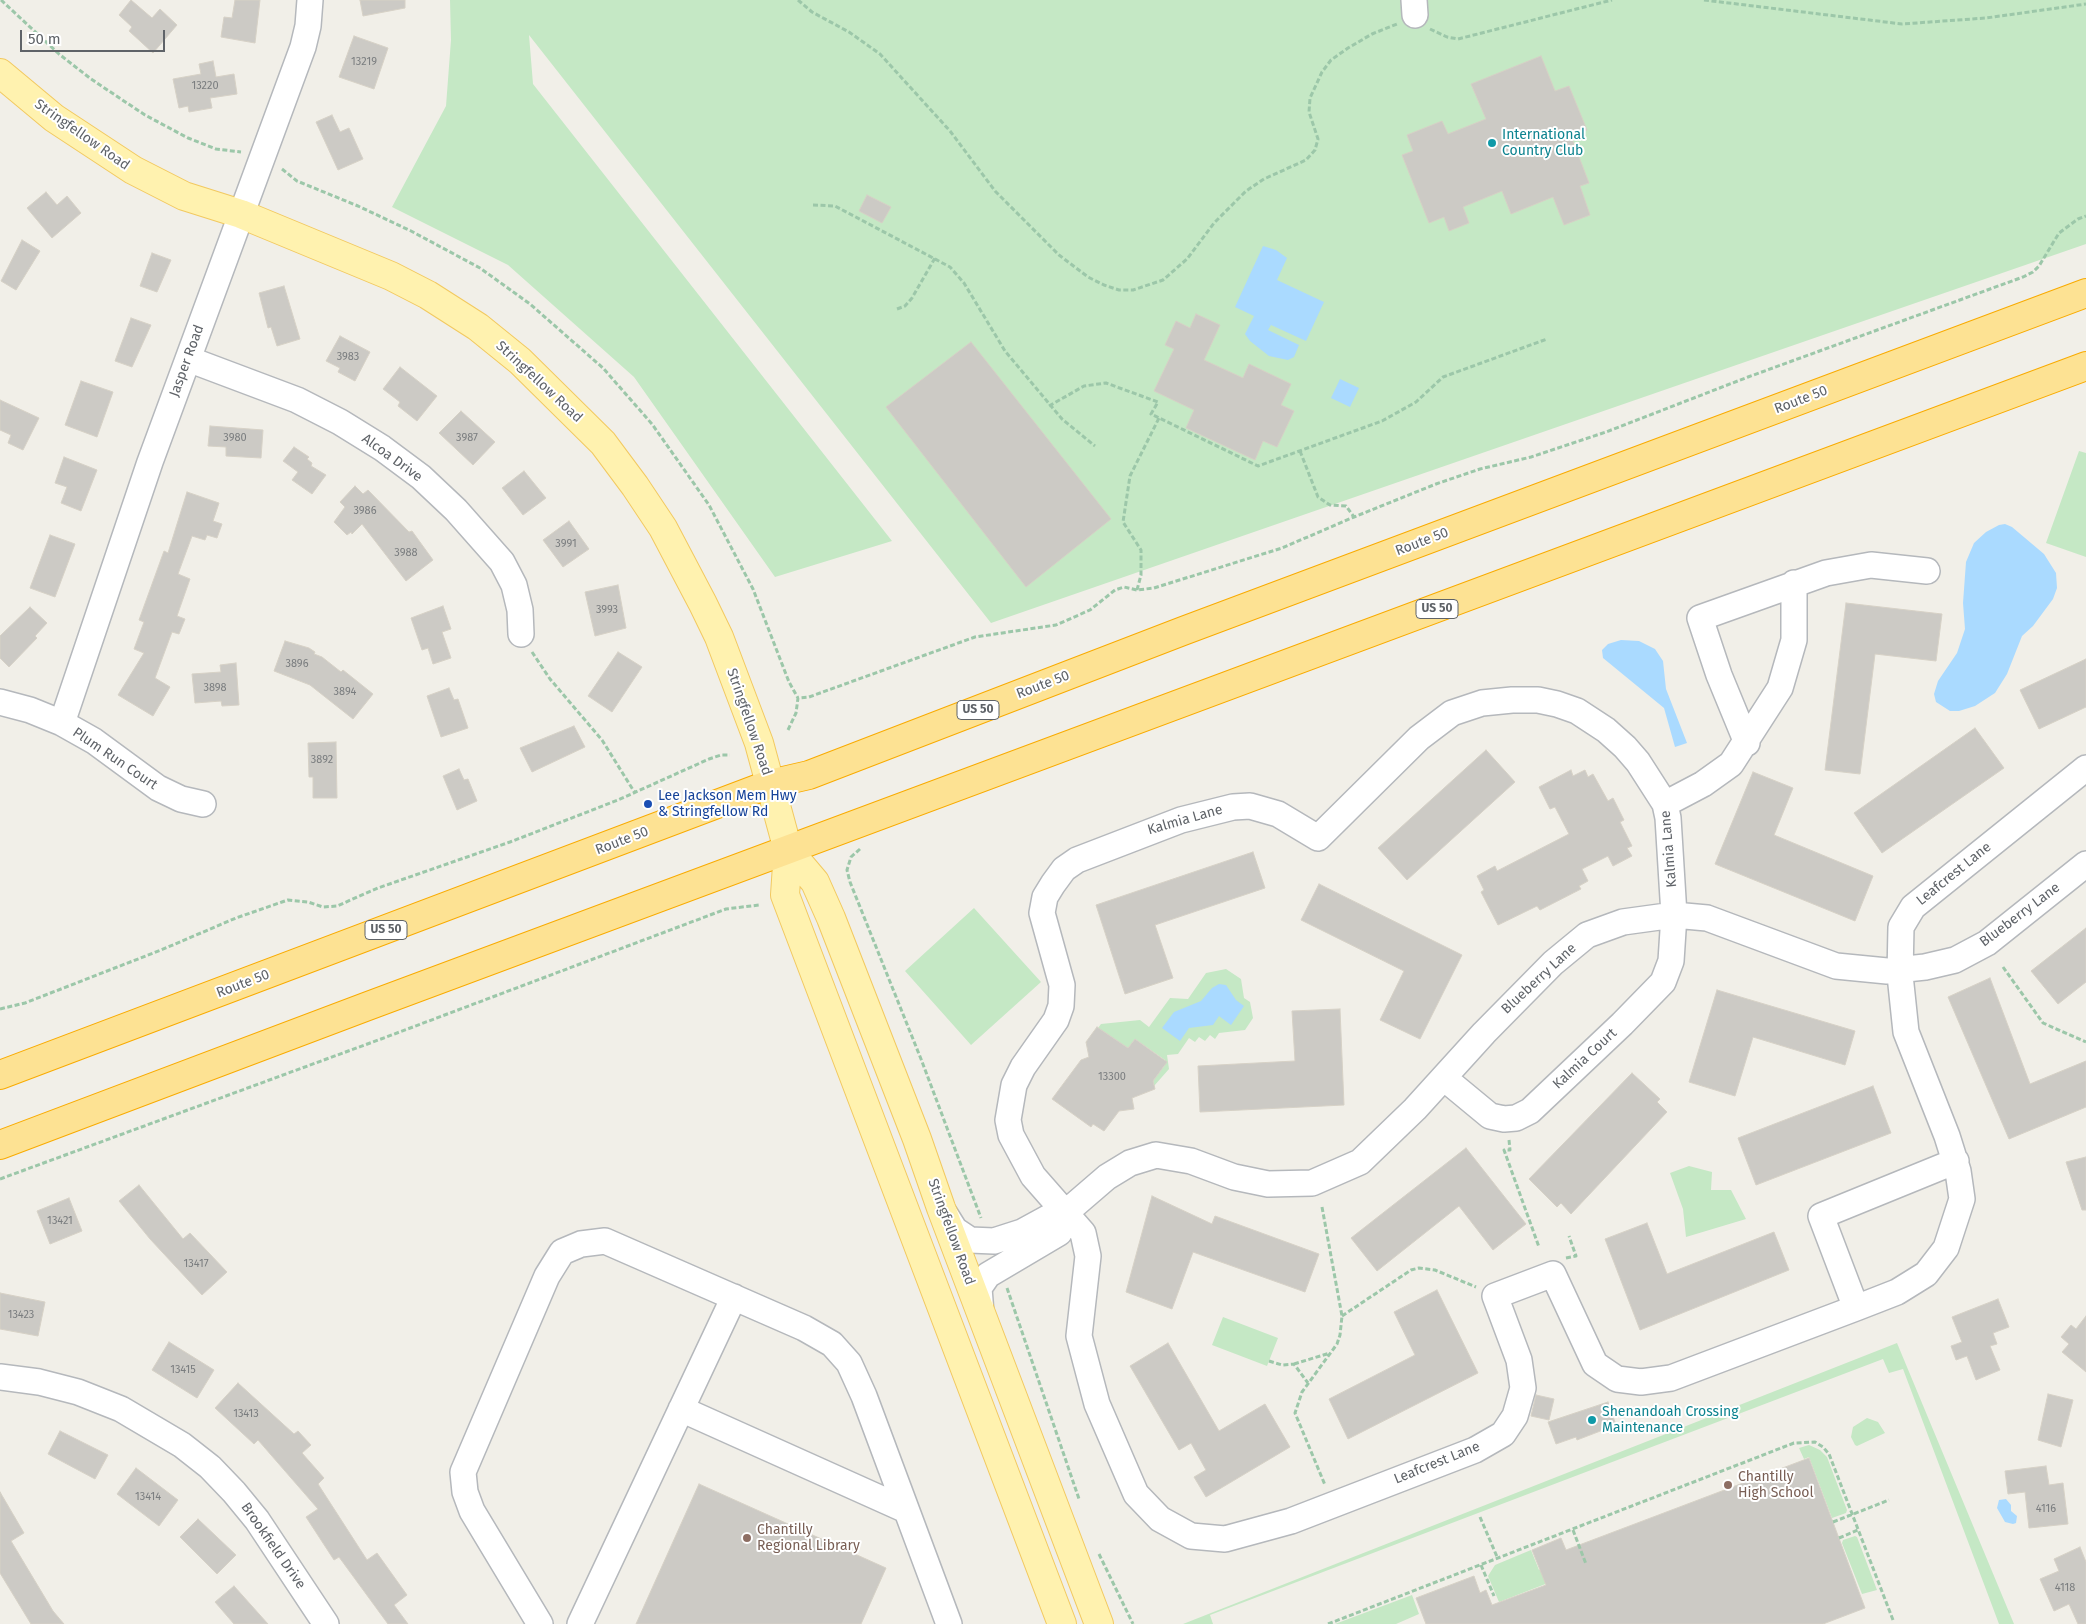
<!DOCTYPE html>
<html>
<head>
<meta charset="utf-8">
<style>
	body { margin:0 }
	#map { position:relative; width:2086px; height:1624px; overflow:hidden; background:#f1efe8; font-family:"Fira Sans",sans-serif }
	canvas { display:block }
	.scale { position:absolute; left:20px; top:30px; width:145px; height:22px; box-sizing:border-box; border:2px solid #5f6368; border-top:0; padding-left:6px; font-size:15px; line-height:18px; white-space:nowrap; color:#5f6368; -webkit-text-stroke:4px #fff; paint-order:stroke }
</style>
</head>
<body>
<div id="map">
<canvas width="2086" height="1624"></canvas>
<div class="scale">50 m</div>
</div>
<script>
const ctx = document.querySelector('canvas').getContext('2d');
ctx.lineJoin = 'round';
function fill(path, color) {
  ctx.fillStyle = color;
  ctx.fill(path, 'evenodd');
}
function poly(rows) {
  const path = new Path2D();
  for (const r of rows) {
    path.moveTo(r[0], r[1]);
    for (let i = 2; i < r.length; i += 2) path.lineTo(r[i], r[i + 1]);
  }
  return path;
}
function strokePath(path, color, width, dash) {
  ctx.strokeStyle = color;
  ctx.lineWidth = width;
  ctx.lineCap = dash ? 'butt' : 'round';
  ctx.setLineDash(dash || []);
  ctx.stroke(path);
}
function drawText(font, color, halo, rows, align = 'center') {
  ctx.font = font + ' "Fira Sans",sans-serif';
  ctx.lineWidth = 4;
  ctx.setLineDash([]);
  ctx.textBaseline = 'middle';
  ctx.strokeStyle = halo;
  ctx.fillStyle = color;
  for (const [text, x, y, turn = 0] of rows) {
    ctx.save();
    ctx.translate(x, y);
    ctx.rotate((+turn || 0) * Math.PI / 180);
    ctx.textAlign = isNaN(turn) ? turn : align;
    if (halo) ctx.strokeText(text, 0, 0);
    ctx.fillText(text, 0, 0);
    ctx.restore();
  }
}
fill(poly([
	[450,0,2086,0,2086,244,991,623,529,35,533,84,892,541,775,577,634,377,508,265,392,207,446,106,451,40],
	[2079,451,2086,453,2086,557,2046,543],
	[974,908,1041,982,971,1045,905,971],
	[1226,969,1241,979,1244,998,1250,1002,1253,1018,1245,1030,1219,1033,1215,1039,1210,1035,1205,1041,1199,1037,1195,1042,1189,1038,1178,1054,1167,1055,1169,1069,1154,1086,1153,1081,1165,1065,1165,1060,1135,1039,1128,1048,1098,1028,1101,1024,1140,1020,1149,1027,1170,998,1188,999,1206,973],
	[1689,1166,1712,1172,1711,1190,1731,1190,1746,1219,1686,1237,1683,1209,1670,1173],
	[1223,1317,1278,1338,1267,1366,1212,1345],
	[1897,1343,2014,1624,1999,1624,1903,1369,1889,1373,1883,1359,1210,1615,1213,1624,1183,1624],
	[1867,1418,1878,1422,1885,1433,1857,1446,1855,1445,1851,1437,1853,1427],
	[1809,1445,1820,1450,1827,1457,1847,1510,1846,1513,1832,1518,1809,1457,1804,1459,1799,1448],
	[1855,1536,1857,1537,1877,1590,1862,1594,1842,1543,1843,1540],
	[1531,1550,1539,1570,1544,1568,1548,1583,1499,1602,1488,1576,1495,1565],
	[1412,1595,1419,1614,1396,1624,1335,1624]
]), '#c5e8c5');
fill(poly([
	[1263,246,1276,250,1287,258,1277,280,1324,302,1306,341,1271,325,1268,330,1299,345,1294,357,1288,360,1269,356,1250,341,1245,334,1254,316,1235,307],
	[1340,379,1359,388,1350,407,1331,398],
	[2005,524,2012,527,2044,554,2056,573,2057,588,2053,599,2033,626,2022,636,2007,674,1995,693,1975,706,1959,711,1950,711,1936,702,1934,694,1938,681,1957,653,1965,629,1963,603,1966,562,1974,543,1986,532,1999,525],
	[1621,640,1639,641,1655,649,1663,661,1666,689,1687,743,1675,747,1664,708,1603,658,1602,650,1608,644],
	[1219,984,1226,985,1236,1000,1244,1006,1231,1025,1219,1016,1213,1025,1189,1028,1180,1041,1162,1028,1174,1012,1201,1001,1212,988],
	[2006,1499,2011,1505,2011,1511,2017,1516,2016,1523,2013,1524,2005,1522,1997,1508,1999,1500]
]), '#aadaff');
const building = poly([
	[131,0,152,18,160,9,177,25,153,53,129,31,132,27,119,15,131,0],
	[235,0,260,0,255,43,221,37,224,17,232,18,235,0],
	[360,0,405,0,405,8,363,16,360,0],
	[354,36,388,48,374,89,339,77,354,36],
	[1541,56,1555,91,1569,86,1587,130,1571,136,1589,183,1580,186,1590,215,1564,225,1553,197,1511,214,1502,191,1463,207,1469,223,1449,231,1444,217,1429,223,1402,155,1413,151,1407,135,1442,121,1448,134,1486,119,1471,84,1541,56],
	[213,61,216,77,234,74,237,94,210,98,212,108,189,112,188,106,179,108,173,79,201,74,199,64,213,61],
	[332,115,340,132,349,128,363,159,338,170,316,122,332,115],
	[46,192,57,205,67,196,81,213,52,238,27,208,46,192],
	[867,195,891,207,882,223,859,211,867,195],
	[22,240,40,251,16,290,1,281,22,240],
	[152,253,171,260,157,292,140,286,152,253],
	[284,286,300,339,277,346,271,327,268,328,259,293,284,286],
	[1196,314,1220,325,1204,360,1243,378,1249,364,1291,384,1281,405,1294,411,1277,447,1263,441,1255,460,1186,428,1194,410,1154,391,1174,349,1165,345,1176,321,1190,328,1196,314],
	[131,318,151,325,132,367,115,361,131,318],
	[340,336,370,352,355,381,338,372,340,368,326,361,340,336],
	[971,342,1111,519,1026,587,886,407,971,342],
	[400,367,437,396,417,421,398,406,400,402,383,389,400,367],
	[81,381,113,392,97,437,65,425,81,381],
	[0,400,39,418,23,450,8,443,11,435,0,430,0,400],
	[461,411,495,442,473,465,439,433,461,411],
	[210,426,263,430,261,458,226,456,226,447,208,446,210,426],
	[294,447,309,457,307,459,312,463,311,466,326,475,312,494,292,480,298,472,283,461,294,447],
	[64,457,97,470,81,511,61,503,67,487,55,483,64,457],
	[524,471,546,498,523,515,502,488,524,471],
	[355,486,363,494,368,490,409,532,412,531,433,560,406,581,362,524,352,534,351,532,347,535,334,522,345,507,340,502,355,486],
	[187,492,219,503,213,521,222,524,217,538,207,535,205,540,192,536,178,574,190,579,177,616,185,619,179,634,172,632,155,678,170,687,153,716,118,695,144,653,134,649,144,622,139,620,164,551,168,553,187,492],
	[569,521,589,549,563,567,543,540,569,521],
	[50,535,75,544,55,597,30,588,50,535],
	[618,585,626,628,595,636,585,592,618,585],
	[1846,603,1942,614,1936,661,1875,654,1860,774,1825,770,1846,603],
	[443,606,451,629,442,632,451,658,433,664,428,648,422,650,411,618,443,606],
	[30,607,47,623,35,636,37,638,9,667,0,658,0,636,30,607],
	[285,641,309,648,315,652,314,654,322,657,341,672,343,670,373,694,353,719,310,685,274,671,285,641],
	[618,652,642,667,612,712,588,696,618,652],
	[2086,659,2086,707,2039,729,2020,690,2086,659],
	[236,663,239,705,222,706,221,701,195,703,192,674,221,672,220,665,236,663],
	[449,688,454,700,458,699,468,728,441,737,427,696,449,688],
	[574,726,585,747,532,772,520,748,574,726],
	[1975,728,2004,768,1882,853,1854,813,1975,728],
	[336,742,337,798,313,798,313,777,309,777,308,743,336,742],
	[1486,750,1515,782,1407,880,1378,848,1486,750],
	[459,769,464,780,468,779,477,801,457,810,443,776,459,769],
	[1571,770,1573,776,1585,770,1588,777,1593,774,1608,801,1613,798,1624,820,1620,822,1632,846,1627,848,1632,856,1613,866,1608,856,1582,869,1588,881,1579,886,1581,889,1540,910,1537,906,1498,925,1481,892,1484,890,1477,876,1495,866,1497,871,1569,834,1555,807,1550,809,1539,787,1571,770],
	[1753,772,1793,788,1774,835,1873,876,1855,921,1715,864,1753,772],
	[1253,852,1265,888,1155,925,1173,978,1125,994,1096,905,1253,852],
	[1319,884,1462,955,1420,1039,1380,1020,1404,971,1301,920,1319,884],
	[2086,928,2086,982,2058,1004,2031,971,2086,928],
	[1990,978,2030,1084,2086,1061,2086,1107,2009,1139,1948,997,1990,978],
	[1717,990,1855,1031,1845,1065,1753,1037,1735,1096,1689,1082,1717,990],
	[1340,1009,1344,1105,1200,1112,1198,1066,1295,1061,1292,1011,1340,1009],
	[1097,1027,1128,1048,1135,1039,1167,1062,1153,1081,1155,1089,1132,1098,1134,1109,1119,1111,1104,1131,1093,1124,1091,1127,1052,1099,1081,1060,1089,1057,1086,1042,1097,1027],
	[1632,1073,1660,1099,1657,1102,1667,1112,1571,1214,1561,1203,1557,1207,1529,1179,1632,1073],
	[1873,1086,1891,1133,1756,1185,1738,1138,1873,1086],
	[1466,1148,1526,1224,1493,1250,1459,1206,1377,1271,1351,1238,1466,1148],
	[2086,1157,2086,1210,2082,1210,2066,1162,2086,1157],
	[139,1185,183,1239,190,1233,227,1272,202,1295,150,1239,119,1201,139,1185],
	[1152,1196,1212,1224,1215,1216,1319,1254,1305,1292,1193,1252,1172,1309,1126,1292,1152,1196],
	[69,1198,82,1231,50,1244,37,1211,69,1198],
	[1647,1223,1667,1274,1774,1232,1789,1270,1640,1330,1605,1239,1647,1223],
	[1437,1290,1478,1373,1348,1439,1329,1399,1415,1355,1394,1312,1437,1290],
	[0,1293,45,1302,38,1336,0,1329,0,1293],
	[1998,1299,2009,1327,1993,1333,1997,1344,1990,1346,2000,1370,1976,1380,1967,1356,1956,1360,1951,1346,1962,1342,1952,1317,1998,1299],
	[2086,1316,2086,1372,2062,1352,2069,1344,2061,1337,2071,1325,2076,1329,2086,1316],
	[169,1342,214,1370,197,1398,152,1370,169,1342],
	[1168,1343,1219,1431,1265,1404,1290,1447,1206,1497,1194,1477,1206,1470,1191,1443,1179,1450,1130,1366,1168,1343],
	[238,1383,294,1434,298,1431,311,1445,302,1453,324,1478,318,1484,367,1560,377,1553,407,1595,394,1605,408,1624,388,1624,339,1557,334,1560,306,1517,318,1509,258,1440,254,1444,215,1408,238,1383],
	[2048,1394,2073,1400,2061,1447,2038,1440,2048,1394],
	[1536,1395,1554,1399,1549,1420,1531,1416,1536,1395],
	[1608,1402,1616,1425,1577,1440,1576,1437,1556,1444,1548,1422,1608,1402],
	[60,1431,108,1455,95,1479,48,1454,60,1431],
	[1809,1458,1865,1608,1823,1624,1426,1624,1416,1598,1474,1576,1480,1593,1486,1590,1492,1605,1546,1585,1532,1550,1561,1538,1566,1550,1809,1458],
	[2046,1466,2049,1485,2063,1483,2068,1524,2029,1528,2025,1492,2008,1494,2005,1471,2046,1466],
	[136,1468,178,1500,159,1526,117,1494,136,1468],
	[699,1484,886,1568,861,1624,636,1624,699,1484],
	[0,1492,24,1533,11,1541,53,1611,64,1624,31,1624,0,1573,0,1492],
	[198,1519,236,1555,217,1574,180,1537,198,1519],
	[2080,1547,2086,1562,2086,1624,2078,1624,2069,1604,2054,1611,2040,1579,2059,1571,2054,1559,2080,1547],
	[234,1586,268,1624,234,1624,215,1602,234,1586]
]);
fill(building, '#cccac5');
strokePath(building, '#d6d1c6', 1);
const minor = poly([
	[1414,0,1415,15],
	[188,359,297,400,340,422,382,448,421,477,456,510,502,562,514,585,520,610,521,634],
	[0,702,30,710,62,723,94,741,158,788,181,799,203,804],
	[62,723,150,462,303,47,308,26,310,0],
	[1747,743,1719,675,1700,618,1826,573,1871,565,1927,571],
	[1665,804,1703,784,1731,764,1780,688,1794,640,1794,583],
	[1444,1078,1490,1116,1504,1119,1516,1118,1530,1111,1622,1024,1663,982,1671,961,1674,915,1668,818,1665,804,1638,762,1625,747,1606,730,1577,711,1557,704,1538,700,1512,700,1482,703,1452,713,1419,738,1318,838,1278,814,1250,806,1233,807,1181,820,1077,860,1064,869,1053,884,1045,897,1042,913,1062,985,1061,1006,1056,1020,1023,1067,1014,1085,1008,1120,1011,1135,1033,1176,1083,1233,1088,1256,1079,1336,1097,1404,1136,1494,1160,1519,1191,1536,1225,1539,1291,1521,1475,1450,1503,1434,1515,1416,1523,1388,1519,1360,1495,1296,1553,1274,1595,1364,1617,1379,1641,1382,1671,1378,1856,1308,1897,1292,1926,1274,1946,1248,1962,1199,1958,1171,1947,1136,1906,1032,1900,975,1901,927,1913,907,2086,768],
	[945,1214,955,1230,970,1240,994,1241,1022,1232,1055,1214,1064,1214,1107,1177,1130,1163,1156,1155,1191,1161,1234,1177,1268,1184,1312,1183,1360,1162,1415,1109,1484,1033,1553,963,1587,935,1623,922,1674,915,1707,918,1836,966,1887,971,1925,967,1955,960,1987,943,2086,864],
	[1856,1308,1821,1216,1956,1161],
	[981,1313,979,1288,988,1275,1059,1233,1064,1214],
	[0,1377,39,1382,78,1392,121,1409,182,1445,210,1467,234,1492,257,1520,326,1624],
	[681,1409,906,1510],
	[540,1624,472,1511,465,1492,463,1472,547,1276,562,1252,581,1244,605,1241,804,1328,832,1344,849,1363,864,1396,949,1624],
	[580,1624,734,1297]
]);
const major = poly([
	[0,73,54,118,133,170,184,196,241,214,391,276,428,295,478,327,520,361,603,443,635,486,663,528,703,604,719,637,759,743,788,850,785,895,1062,1624],
	[788,850,815,882,831,918,917,1139,941,1208,1099,1624]
]);
const highway = poly([
	[0,1075,770,784,809,775,1183,631,2086,293],
	[0,1145,368,1006,2086,366]
]);
strokePath(minor, '#b5b8bc', 28);
strokePath(major, '#f2c960', 30);
strokePath(highway, '#f9ab00', 30);
strokePath(poly([
	[1,0,59,54,91,79,145,115,188,138,216,149,241,152],
	[798,0,812,12,849,32,880,54,950,131,995,191,1059,255,1088,277,1104,285,1119,290,1133,290,1163,280,1187,259,1214,223,1246,191,1264,179,1306,160,1315,150,1318,139,1309,112,1310,98,1322,72,1331,60,1348,48,1372,34,1397,24],
	[1704,0,1902,24,1986,18,2086,4],
	[1430,29,1447,37,1458,39,1612,0],
	[282,169,297,181,358,206,411,231,480,268,530,304,603,368,652,424,709,505,753,589,789,682,798,698],
	[813,205,835,206,950,267,964,283,1005,351,1062,419,1095,446],
	[897,309,905,306,912,298,935,258],
	[1049,406,1084,386,1106,383,1158,402,1151,414,1258,466,1382,421,1416,402,1443,377,1547,339],
	[1300,451,1318,497,1330,505,1346,506,1354,517],
	[1137,590,1141,575,1141,550,1123,522,1130,476,1159,418],
	[532,652,550,679,602,740,635,793],
	[788,730,796,713,798,698,809,697,975,637,1056,625,1090,610,1115,590,1124,587,1137,590,1154,588,1282,548,1354,517,1436,484,1480,469,1531,457,1606,432,1748,377,2023,277,2033,272,2039,266,2059,233,2078,219,2086,216],
	[860,849,851,857,847,870,850,882,921,1059,981,1218],
	[2003,967,2043,1023,2086,1042],
	[0,1009,25,1003,161,950,236,918,282,902,288,900,308,902,323,907,337,906,378,888,510,842,618,800,709,759,721,755,730,755],
	[1509,1140,1510,1150,1504,1150,1539,1247],
	[0,1179,381,1039,726,909,759,905],
	[1322,1207,1342,1316,1340,1335,1337,1344,1302,1392,1295,1413,1325,1485],
	[1566,1258,1576,1256,1569,1236],
	[1007,1288,1079,1499],
	[1342,1316,1411,1270,1419,1268,1435,1270,1476,1287],
	[1269,1361,1282,1365,1294,1364,1308,1383],
	[1294,1364,1330,1353],
	[1480,1517,1498,1559],
	[1833,1522,1889,1500],
	[1573,1530,1586,1564],
	[1839,1538,1858,1530],
	[1099,1554,1133,1624],
	[1481,1565,1494,1596],
	[1328,1624,1794,1443,1815,1442,1823,1447,1829,1454,1893,1620]
]), '#9cc7a9', 3, [5, 2.5]);
strokePath(minor, '#fff', 25);
strokePath(major, '#fff2af', 28);
strokePath(highway, '#fde293', 28);
for (const [x, y, r, color] of [
	[1492,143,5,"#0f9aa8"],
	[648,804,5,"#1a4fb4"],
	[1592,1420,5,"#0f9aa8"],
	[1728,1485,5,"#8d6e63"],
	[747,1538,5,"#8d6e63"]
]) {
  const dot = new Path2D();
  dot.arc(x, y, r, 0, 2 * Math.PI);
  ctx.fillStyle = color;
  ctx.fill(dot);
  strokePath(dot, '#fff', 2);
}
drawText('11px', '#7a7d7f', null, [
	["13219",364,62],
	["13220",205,86],
	["3983",348,357],
	["3980",235,438],
	["3987",467,438],
	["3986",365,511],
	["3991",566,544],
	["3988",406,553],
	["3993",607,610],
	["3896",297,664],
	["3898",215,688],
	["3894",345,692],
	["3892",322,760],
	["13300",1112,1077],
	["13421",60,1221],
	["13417",196,1264],
	["13423",21,1315],
	["13415",183,1370],
	["13413",246,1414],
	["13414",148,1497],
	["4116",2046,1509],
	["4118",2065,1588]
]);
for (const [x, y, w] of [
	[1437,609,42],
	[978,710,42],
	[386,930,42]
]) {
  const box = new Path2D();
  box.roundRect(x - w / 2, y - 9.5, w, 19, 4);
  ctx.fillStyle = '#fff';
  ctx.fill(box);
  strokePath(box, '#5f6368', 1);
}
drawText('bold 12px', '#5f6368', null, [
	["US 50",1437,609],
	["US 50",978,710],
	["US 50",386,930]
]);
drawText('14px', '#5f6368', '#fff', [
	["Stringfellow Road",82,135,35],
	["Jasper Road",187,361,-70],
	["Stringfellow Road",539,382,43],
	["Route 50",1801,400,-21],
	["Alcoa Drive",392,458,36],
	["Route 50",1422,542,-21],
	["Route 50",1043,685,-21],
	["Stringfellow Road",749,722,71],
	["Plum Run Court",115,759,34],
	["Kalmia Lane",1185,820,-16],
	["Route 50",622,841,-21],
	["Kalmia Lane",1669,849,-95],
	["Leafcrest Lane",1954,874,-39],
	["Blueberry Lane",2020,915,-37],
	["Blueberry Lane",1539,979,-43],
	["Route 50",243,984,-21],
	["Kalmia Court",1585,1059,-43],
	["Stringfellow Road",951,1232,70],
	["Leafcrest Lane",1437,1463,-22],
	["Brookfield Drive",273,1546,55]
]);
drawText('14px', '#0d838f', '#fff', [
	["International",1502,135],
	["Country Club",1502,151],
	["Shenandoah Crossing",1602,1412],
	["Maintenance",1602,1428]
], 'left');
drawText('14px', '#164399', '#fff', [
	["Lee Jackson Mem Hwy",658,796],
	["& Stringfellow Rd",658,812]
], 'left');
drawText('14px', '#785e54', '#fff', [
	["Chantilly",1738,1477],
	["High School",1738,1493],
	["Chantilly",757,1530],
	["Regional Library",757,1546]
], 'left');
</script>
</body>
</html>
